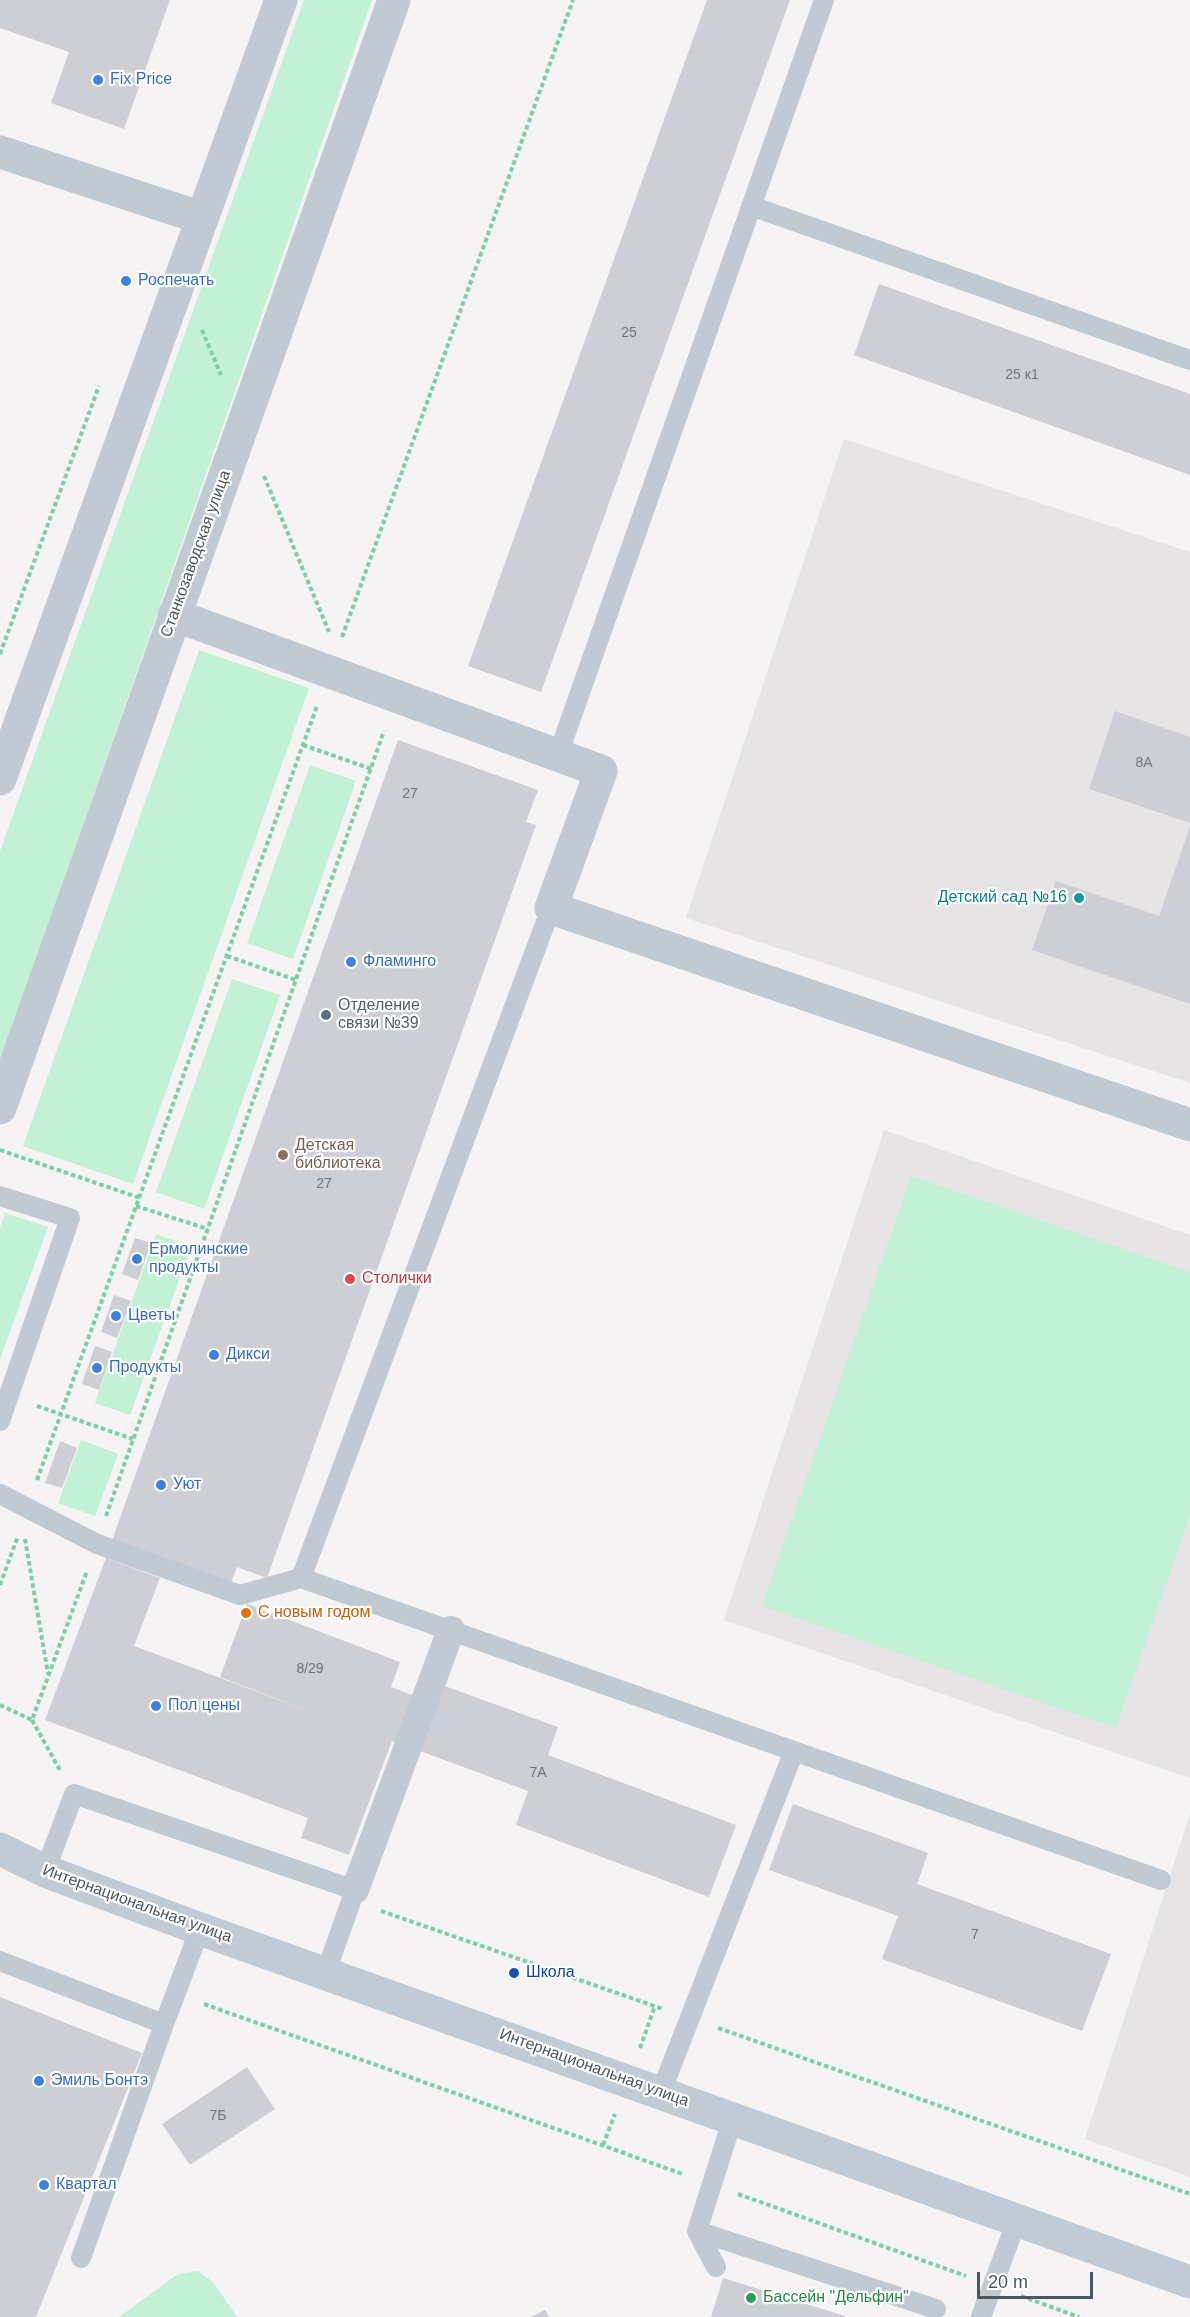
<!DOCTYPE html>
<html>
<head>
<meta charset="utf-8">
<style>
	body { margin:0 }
	#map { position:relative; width:1190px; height:2317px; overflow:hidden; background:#f5f3f3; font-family:Helvetica,sans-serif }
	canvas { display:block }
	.scale { position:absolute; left:977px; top:2272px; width:116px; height:27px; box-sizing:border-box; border:3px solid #4a5661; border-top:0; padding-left:8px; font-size:18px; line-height:21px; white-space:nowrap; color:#4a5661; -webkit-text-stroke:4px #fff; paint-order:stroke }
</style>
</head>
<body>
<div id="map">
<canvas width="1190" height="2317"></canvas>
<div class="scale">20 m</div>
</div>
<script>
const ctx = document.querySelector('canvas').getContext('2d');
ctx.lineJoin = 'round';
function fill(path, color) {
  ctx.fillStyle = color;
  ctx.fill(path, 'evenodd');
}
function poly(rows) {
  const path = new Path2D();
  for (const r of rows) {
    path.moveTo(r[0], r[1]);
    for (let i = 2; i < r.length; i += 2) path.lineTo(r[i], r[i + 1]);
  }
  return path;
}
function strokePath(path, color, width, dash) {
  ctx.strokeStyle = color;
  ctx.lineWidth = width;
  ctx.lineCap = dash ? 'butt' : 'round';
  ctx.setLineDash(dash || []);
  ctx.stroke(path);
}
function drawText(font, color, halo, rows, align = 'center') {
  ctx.font = font + ' Helvetica,sans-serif';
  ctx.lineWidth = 4.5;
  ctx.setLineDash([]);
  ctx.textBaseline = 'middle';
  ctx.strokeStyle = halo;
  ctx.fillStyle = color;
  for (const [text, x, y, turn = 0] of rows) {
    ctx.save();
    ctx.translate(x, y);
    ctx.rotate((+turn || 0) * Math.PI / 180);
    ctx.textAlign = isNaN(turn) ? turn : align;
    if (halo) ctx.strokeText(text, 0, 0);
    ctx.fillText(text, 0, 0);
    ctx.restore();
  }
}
fill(poly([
	[844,439,1190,552,1190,1083,686,918],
	[884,1130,1190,1235,1190,1778,724,1620],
	[1190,1814,1190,2177,1085,2139]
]), '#e6e4e5');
fill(poly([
	[304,0,372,0,0,1062,0,851],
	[199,650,309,688,133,1184,23,1146],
	[310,765,356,781,293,959,247,943],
	[232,979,280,995,204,1209,156,1192],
	[911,1176,1190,1272,1190,1515,1116,1728,762,1606],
	[5,1213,48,1227,0,1359,0,1228],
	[156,1234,191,1247,130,1415,95,1403],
	[81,1440,118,1454,95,1516,58,1503],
	[198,2271,213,2282,237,2317,119,2317,178,2274]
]), '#c3f1d5');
fill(poly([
	[0,0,170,0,124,129,51,103,69,52,0,28],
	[707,0,790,0,541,692,468,666],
	[879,284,1190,394,1190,475,854,355],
	[1115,711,1190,737,1190,823,1089,789],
	[398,740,538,790,526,822,536,825,267,1578,237,1567,230,1585,111,1543],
	[1190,827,1190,1004,1032,950,1056,881,1159,916],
	[135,1238,151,1243,138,1280,122,1274],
	[114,1295,131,1301,117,1338,101,1332],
	[95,1346,112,1352,99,1390,82,1384],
	[60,1441,77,1448,62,1488,45,1483],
	[106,1558,160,1578,134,1646,320,1715,220,1677,247,1604,400,1662,391,1687,420,1698,403,1745,392,1741,349,1855,301,1838,308,1818,45,1720],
	[428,1680,558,1727,548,1755,736,1825,709,1897,516,1825,528,1791,404,1745],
	[793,1804,928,1853,917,1884,1111,1954,1082,2031,882,1959,898,1916,769,1870],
	[0,1997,142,2053,36,2317,0,2317],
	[247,2067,275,2109,190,2165,162,2124],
	[723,2278,845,2316,845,2317,711,2317],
	[545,2310,549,2317,531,2317]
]), '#cdcfd5');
strokePath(poly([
	[202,330,221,375],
	[264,476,329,632],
	[342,637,573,0],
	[0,654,99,386],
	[303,745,371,769],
	[227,956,296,980],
	[0,1150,140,1198],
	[136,1206,208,1229],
	[37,1406,133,1439],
	[37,1480,317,706],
	[106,1516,384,731],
	[25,1539,48,1674],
	[0,1585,18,1536],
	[0,1705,32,1720,87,1571],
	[32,1720,60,1770],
	[381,1911,663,2009],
	[204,2004,683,2174],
	[718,2028,1190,2194],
	[640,2048,655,2006],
	[603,2145,615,2114],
	[738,2194,966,2276],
	[1021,2296,1079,2317]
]), '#7ad0a6', 4, [4.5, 3]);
strokePath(poly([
	[751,206,1190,360],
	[558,755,824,0],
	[0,1196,70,1218,0,1421],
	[0,1494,97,1544,240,1595,301,1578,1161,1880],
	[301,1578,551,908],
	[45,1871,74,1794,355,1890,326,1972],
	[0,1961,164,2024,200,1929],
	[661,2092,794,1751],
	[697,2231,936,2309],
	[81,2258,164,2024],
	[716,2267,697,2231,733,2118],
	[981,2317,1017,2220]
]), '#c1cad2', 20);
strokePath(poly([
	[355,1890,451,1630]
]), '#c1cad2', 28);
strokePath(poly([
	[0,152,202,218],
	[174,615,601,771,551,908,1190,1125]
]), '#c1cad2', 33);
strokePath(poly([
	[0,779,281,0],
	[0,1108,394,0]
]), '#c1cad2', 33);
strokePath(poly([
	[0,1849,45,1871,200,1929,1190,2282]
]), '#c1cbd6', 33);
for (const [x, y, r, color] of [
	[98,80,6,"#3f7fe0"],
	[126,281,6,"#3f7fe0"],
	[1079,898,6,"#0f9aa8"],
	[351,962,6,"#3f7fe0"],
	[326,1015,6,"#5c6f8a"],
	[283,1155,6,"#8d6e63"],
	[137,1259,6,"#3f7fe0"],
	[350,1279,6,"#e0444e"],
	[116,1316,6,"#3f7fe0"],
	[214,1355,6,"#3f7fe0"],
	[97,1368,6,"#3f7fe0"],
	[161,1485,6,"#3f7fe0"],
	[246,1613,6,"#e8710a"],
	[156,1706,6,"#3f7fe0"],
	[514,1973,6,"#1a4fb4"],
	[39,2081,6,"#3f7fe0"],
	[44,2185,6,"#3f7fe0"],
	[751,2298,6,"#2e9e5b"]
]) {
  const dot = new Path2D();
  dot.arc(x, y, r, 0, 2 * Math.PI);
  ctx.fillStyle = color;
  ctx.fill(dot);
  strokePath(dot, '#fff', 2);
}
drawText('14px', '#6b747e', null, [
	["25",629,333],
	["25 к1",1022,375],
	["8А",1144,763],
	["27",410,794],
	["27",324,1184],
	["8/29",310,1669],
	["7А",538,1773],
	["7",975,1935],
	["7Б",218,2116]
]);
drawText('16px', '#366cbe', '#fff', [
	["Fix Price",110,80],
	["Роспечать",138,281],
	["Фламинго",363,962],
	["Ермолинские",149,1250],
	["продукты",149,1268],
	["Цветы",128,1316],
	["Дикси",226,1355],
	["Продукты",109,1368],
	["Уют",173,1485],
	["Пол цены",168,1706],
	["Эмиль Бонтэ",51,2081],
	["Квартал",56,2185]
], 'left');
drawText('16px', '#4a5661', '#fff', [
	["Станкозаводская улица",196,554,-70],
	["Интернациональная улица",137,1904,20],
	["Интернациональная улица",594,2068,20]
]);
drawText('16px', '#0d838f', '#fff', [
	["Детский сад №16",1067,898]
], 'right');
drawText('16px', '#4e5e75', '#fff', [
	["Отделение",338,1006],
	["связи №39",338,1024]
], 'left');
drawText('16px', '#785e54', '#fff', [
	["Детская",295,1146],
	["библиотека",295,1164]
], 'left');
drawText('16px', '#be3a42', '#fff', [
	["Столички",362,1279]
], 'left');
drawText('16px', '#c56008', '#fff', [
	["С новым годом",258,1613]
], 'left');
drawText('16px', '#164399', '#fff', [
	["Школа",526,1973]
], 'left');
drawText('16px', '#27864d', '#fff', [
	["Бассейн \"Дельфин\"",763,2298]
], 'left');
</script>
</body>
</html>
